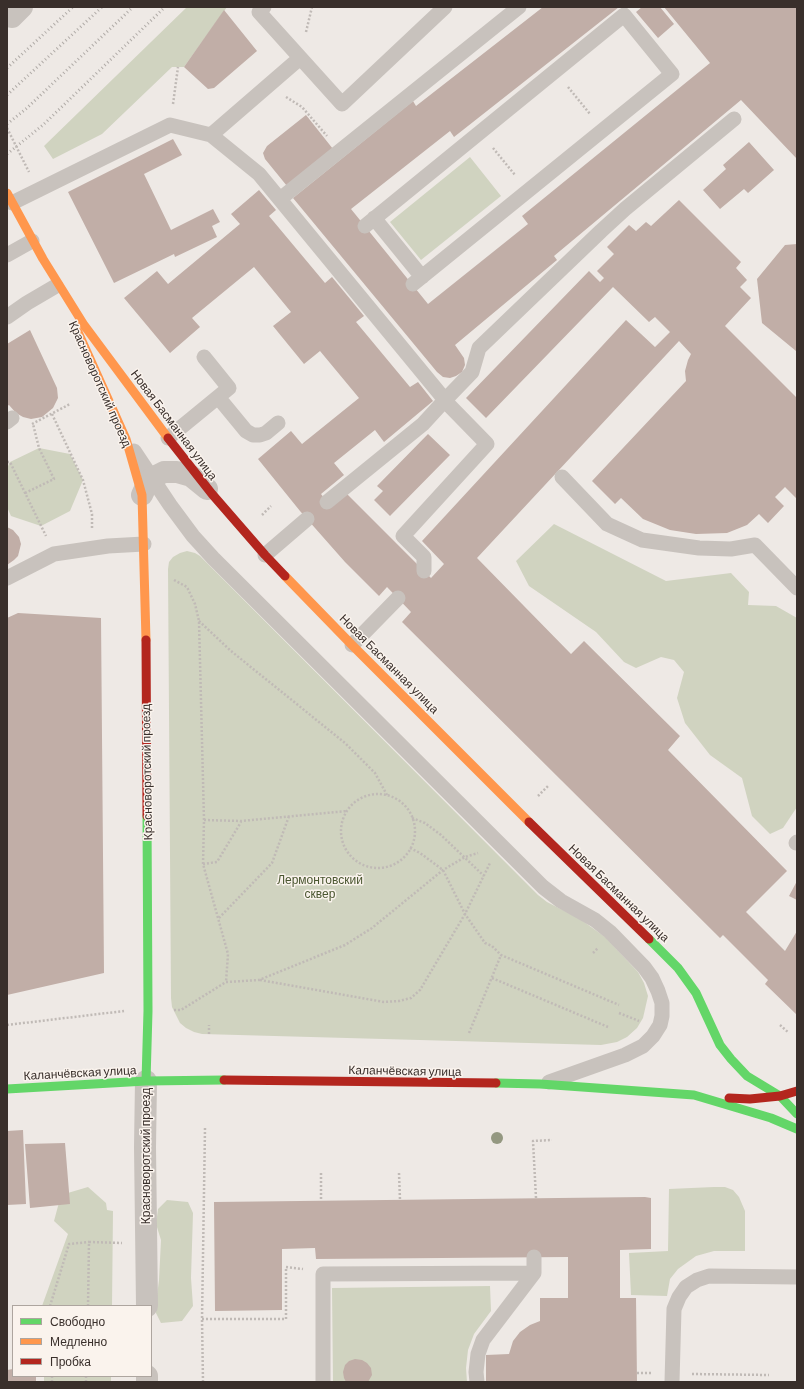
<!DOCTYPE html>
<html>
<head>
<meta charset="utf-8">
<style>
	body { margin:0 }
	#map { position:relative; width:804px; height:1389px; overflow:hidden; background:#eee9e5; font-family:Barlow,sans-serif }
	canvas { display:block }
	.frame { position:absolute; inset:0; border:8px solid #392f2b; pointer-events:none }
	.legend { position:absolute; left:12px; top:1305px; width:140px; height:72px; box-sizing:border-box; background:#faf3ed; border:1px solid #ada59f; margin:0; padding:5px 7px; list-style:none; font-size:12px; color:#392f2b }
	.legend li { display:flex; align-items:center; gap:8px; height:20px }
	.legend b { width:20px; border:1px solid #ada59f }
</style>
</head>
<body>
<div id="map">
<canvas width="804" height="1389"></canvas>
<div class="frame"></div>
<ul class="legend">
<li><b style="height:5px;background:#63d668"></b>Свободно</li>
<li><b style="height:5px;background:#ff974d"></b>Медленно</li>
<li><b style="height:5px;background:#b3261e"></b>Пробка</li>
</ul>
</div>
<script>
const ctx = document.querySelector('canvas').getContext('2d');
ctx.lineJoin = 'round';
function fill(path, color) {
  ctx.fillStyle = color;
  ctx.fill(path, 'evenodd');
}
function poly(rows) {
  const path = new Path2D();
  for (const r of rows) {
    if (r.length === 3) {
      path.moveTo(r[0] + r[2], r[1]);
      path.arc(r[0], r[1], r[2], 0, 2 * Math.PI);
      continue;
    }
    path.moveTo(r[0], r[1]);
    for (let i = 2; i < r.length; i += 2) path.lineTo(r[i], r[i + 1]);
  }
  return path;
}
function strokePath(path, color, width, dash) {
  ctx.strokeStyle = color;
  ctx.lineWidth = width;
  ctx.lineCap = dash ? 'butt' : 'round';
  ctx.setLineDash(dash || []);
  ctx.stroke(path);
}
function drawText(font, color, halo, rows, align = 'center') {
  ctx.font = font + ' Barlow,sans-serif';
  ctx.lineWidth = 3;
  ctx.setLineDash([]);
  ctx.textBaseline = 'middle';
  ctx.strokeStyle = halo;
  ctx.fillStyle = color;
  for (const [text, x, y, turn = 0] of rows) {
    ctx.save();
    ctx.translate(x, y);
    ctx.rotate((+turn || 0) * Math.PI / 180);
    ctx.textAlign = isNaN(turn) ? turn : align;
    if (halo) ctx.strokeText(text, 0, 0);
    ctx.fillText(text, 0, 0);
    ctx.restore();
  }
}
fill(poly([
	[187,7,227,7,184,67,172,67,102,134,53,159,44,146],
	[470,157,501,196,421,260,390,222],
	[39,448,70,454,83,480,70,511,41,526,11,516,7,507,7,468,10,462],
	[554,524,666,581,731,573,749,592,748,605,776,606,797,618,797,807,783,828,770,834,752,816,742,778,710,755,685,723,677,698,684,672,674,660,661,657,636,668,624,662,596,632,529,586,516,561],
	[187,551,195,553,200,556,538,895,547,902,580,919,605,937,638,972,644,983,648,996,643,1018,637,1028,627,1037,617,1042,601,1045,202,1034,194,1032,186,1028,180,1023,172,1007,171,998,168,569,169,562,173,557,180,553],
	[88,1187,106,1203,107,1210,113,1211,112,1306,42,1306,68,1234,54,1221,61,1195],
	[714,1187,725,1187,733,1190,739,1197,745,1211,745,1251,714,1251,696,1256,678,1269,670,1279,667,1296,631,1295,629,1253,668,1251,669,1189],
	[167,1200,188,1202,193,1213,191,1278,193,1306,182,1321,161,1323,155,1311,159,1280,161,1240,156,1224,158,1209],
	[490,1286,491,1311,474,1334,468,1350,466,1368,467,1382,333,1382,332,1288],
	[44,1376,111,1376,111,1382,44,1382]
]), '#d0d3c0');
fill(poly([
	[543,7,619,7,454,137,450,131,351,209,428,304,528,224,522,216,710,63,664,7,797,7,797,159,741,100,554,256,557,260,455,345,464,358,465,365,462,372,456,376,450,378,443,377,437,372,293,198,413,101,416,106],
	[642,7,660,7,674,24,658,38,636,12],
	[224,10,257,51,214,88,208,89,184,67],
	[306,115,333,149,287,186,265,159,263,153,267,146],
	[173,139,182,155,144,174,171,230,213,209,220,222,212,226,217,237,175,257,174,254,114,283,68,192],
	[749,142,774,170,748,193,744,189,720,209,703,190,726,169,723,165],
	[259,190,276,210,269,216,325,283,332,277,364,316,356,322,410,387,418,382,433,401,384,442,375,430,334,463,344,475,321,494,327,502,346,493,431,578,444,564,422,541,626,320,655,347,670,332,655,317,649,322,613,287,486,418,466,398,589,271,600,282,604,278,597,271,614,254,607,247,629,225,636,231,646,222,651,226,679,200,741,262,736,268,747,280,740,287,751,298,725,326,797,398,797,499,785,487,775,497,784,506,768,523,759,514,747,525,727,533,696,534,670,530,643,519,621,498,615,504,592,481,686,381,685,371,688,360,691,354,679,341,477,558,571,654,584,641,680,736,668,750,787,871,746,912,785,951,797,931,797,1015,765,984,768,980,723,935,720,938,402,622,411,612,387,587,379,596,345,562,300,511,258,459,291,431,302,444,359,398,320,351,304,364,273,326,291,312,254,267,192,318,200,327,170,353,124,298,157,271,168,284,240,224,231,214],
	[797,244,797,351,796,351,762,323,757,279,785,245],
	[30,330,57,388,58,398,53,408,42,417,31,419,23,417,16,413,9,405,7,406,7,344],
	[428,434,450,455,390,516,374,500,383,491,377,486],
	[7,527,13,530,19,537,21,544,18,556,14,560,7,565],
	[18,613,101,618,104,973,7,995,7,618],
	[797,881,797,900,789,896],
	[23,1130,26,1204,7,1205,7,1131],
	[65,1143,70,1204,30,1208,25,1144],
	[645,1197,651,1198,651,1249,620,1250,620,1298,636,1298,637,1382,486,1382,486,1355,509,1354,513,1341,520,1332,530,1325,540,1321,540,1298,568,1298,568,1257,316,1259,315,1248,282,1249,282,1310,215,1311,214,1202],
	[355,1359,362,1360,367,1363,371,1368,372,1375,368,1382,346,1382,344,1378,343,1372,345,1365,349,1361],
	[13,1369,13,1376,36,1376,36,1382,7,1382,7,1370]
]), '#c1aea7');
strokePath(poly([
	[306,32,312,7],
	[568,87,590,114],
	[286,97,302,107,327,136],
	[173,104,178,67],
	[493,148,515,175],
	[52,414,83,480,92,514,92,528],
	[32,424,70,404],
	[7,462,10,462,46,536],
	[25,493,54,479,39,448,33,424],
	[262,515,271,506],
	[174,580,187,587,195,604,199,621,204,820,203,864,228,954,226,982],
	[199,621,231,651,345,743,375,773,387,795],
	[378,831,37],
	[538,796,549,785],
	[412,818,425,823,441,835,484,876],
	[204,820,241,821,347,811],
	[410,848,420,853,443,870,465,914,485,943,492,946,501,955,619,1005],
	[203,864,217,862,241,822],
	[219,918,272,863,289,816],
	[593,953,598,948],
	[492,978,608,1027],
	[260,980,384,1002,399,1001,411,998,420,990,465,914,490,863],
	[174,1010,181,1010,226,982,259,980,345,945,372,928,443,870,465,857,478,853],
	[619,1013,639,1021],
	[7,1025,124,1011],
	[780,1025,789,1033],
	[469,1033,501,955],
	[209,1034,209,1025],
	[321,1173,321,1201],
	[399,1173,400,1200],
	[536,1198,533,1141,552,1140],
	[50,1306,69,1244,89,1242],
	[88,1306,89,1242,122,1243],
	[202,1319,286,1319,286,1267,303,1269],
	[637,1373,653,1373],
	[692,1374,769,1375],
	[52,1376,52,1382],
	[86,1382,86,1376],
	[203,1382,202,1319,205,1128]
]), '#c0bab6', 2.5, [2, 2]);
strokePath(poly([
	[264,7,259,12,342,104,445,7],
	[211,135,300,58],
	[280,199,519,7],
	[12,203,170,125,211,135,259,174,445,400,423,424,327,502],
	[374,218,422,277],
	[365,226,624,15,672,74,413,284],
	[7,255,32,241],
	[7,317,27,303,56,286],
	[218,397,246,431,253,435,260,435,266,433,278,423],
	[445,400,472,372,479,348,601,231,625,209,734,119],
	[7,422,12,418],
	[168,438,229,388,204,357],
	[134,451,170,505,193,536,213,558,543,887,561,901,595,920,610,932,644,967,652,978,658,991,662,1003,662,1016,660,1025,653,1036,643,1046,625,1055,549,1082],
	[562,477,607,524,642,540,699,548,731,549,755,545,797,588],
	[265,555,307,519],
	[424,571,424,557,403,536,487,444,445,401],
	[7,578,54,554,108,546,144,544],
	[352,645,398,598],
	[796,843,797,842],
	[323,1382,323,1274,534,1273],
	[477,1382,476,1372,478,1354,483,1340,534,1273,534,1257],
	[672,1382,674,1309,679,1297,686,1287,697,1280,709,1276,797,1277]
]), '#c8c2bd', 15);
strokePath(poly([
	[12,17,22,7],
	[142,495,147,484,152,478,164,472,177,472,191,476,207,489],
	[146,1081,145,1147,147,1306],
	[147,1376,147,1382]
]), '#c8c2bd', 22);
strokePath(poly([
	[649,939,678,968,696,993,720,1045,731,1059,747,1076,780,1096,797,1114],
	[146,1081,148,1011,147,816],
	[496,1083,540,1084,694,1095,771,1118,797,1129],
	[7,1089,146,1081,224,1080]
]), '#63d668', 9);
strokePath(poly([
	[7,193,43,259,84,325,168,438],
	[78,332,126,439,142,495,146,640],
	[285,576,352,645,529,822]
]), '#ff974d', 9);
strokePath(poly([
	[168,438,212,494,265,555,285,576],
	[146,640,147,816],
	[529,822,649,939],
	[224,1080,496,1083],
	[729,1098,750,1099,780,1096,797,1091]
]), '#b3261e', 9);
strokePath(poly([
	[7,68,73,7],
	[7,95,102,7],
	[7,124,27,108,133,7],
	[7,154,43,125,165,7]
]), '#b0aba7', 3, [1, 3]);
strokePath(poly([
	[7,128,29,172]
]), '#c0bab6', 2.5, [2, 2]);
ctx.fillStyle = '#949881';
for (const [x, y] of [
	[497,1138]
]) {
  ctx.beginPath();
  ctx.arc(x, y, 6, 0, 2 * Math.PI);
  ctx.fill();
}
drawText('12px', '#392f2b', '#faf3ed', [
	["Красноворотский проезд",100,384,66],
	["Новая Басманная улица",174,425,53],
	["Новая Басманная улица",389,664,45],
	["Красноворотский проезд",147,772,-91],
	["Новая Басманная улица",619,893,44],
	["Каланчёвская улица",405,1071,1],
	["Каланчёвская улица",80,1073,-3],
	["Красноворотский проезд",146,1156,-90]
]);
drawText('12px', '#4a5630', '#faf3ed', [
	["Лермонтовский",320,880],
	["сквер",320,894]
]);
</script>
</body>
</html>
